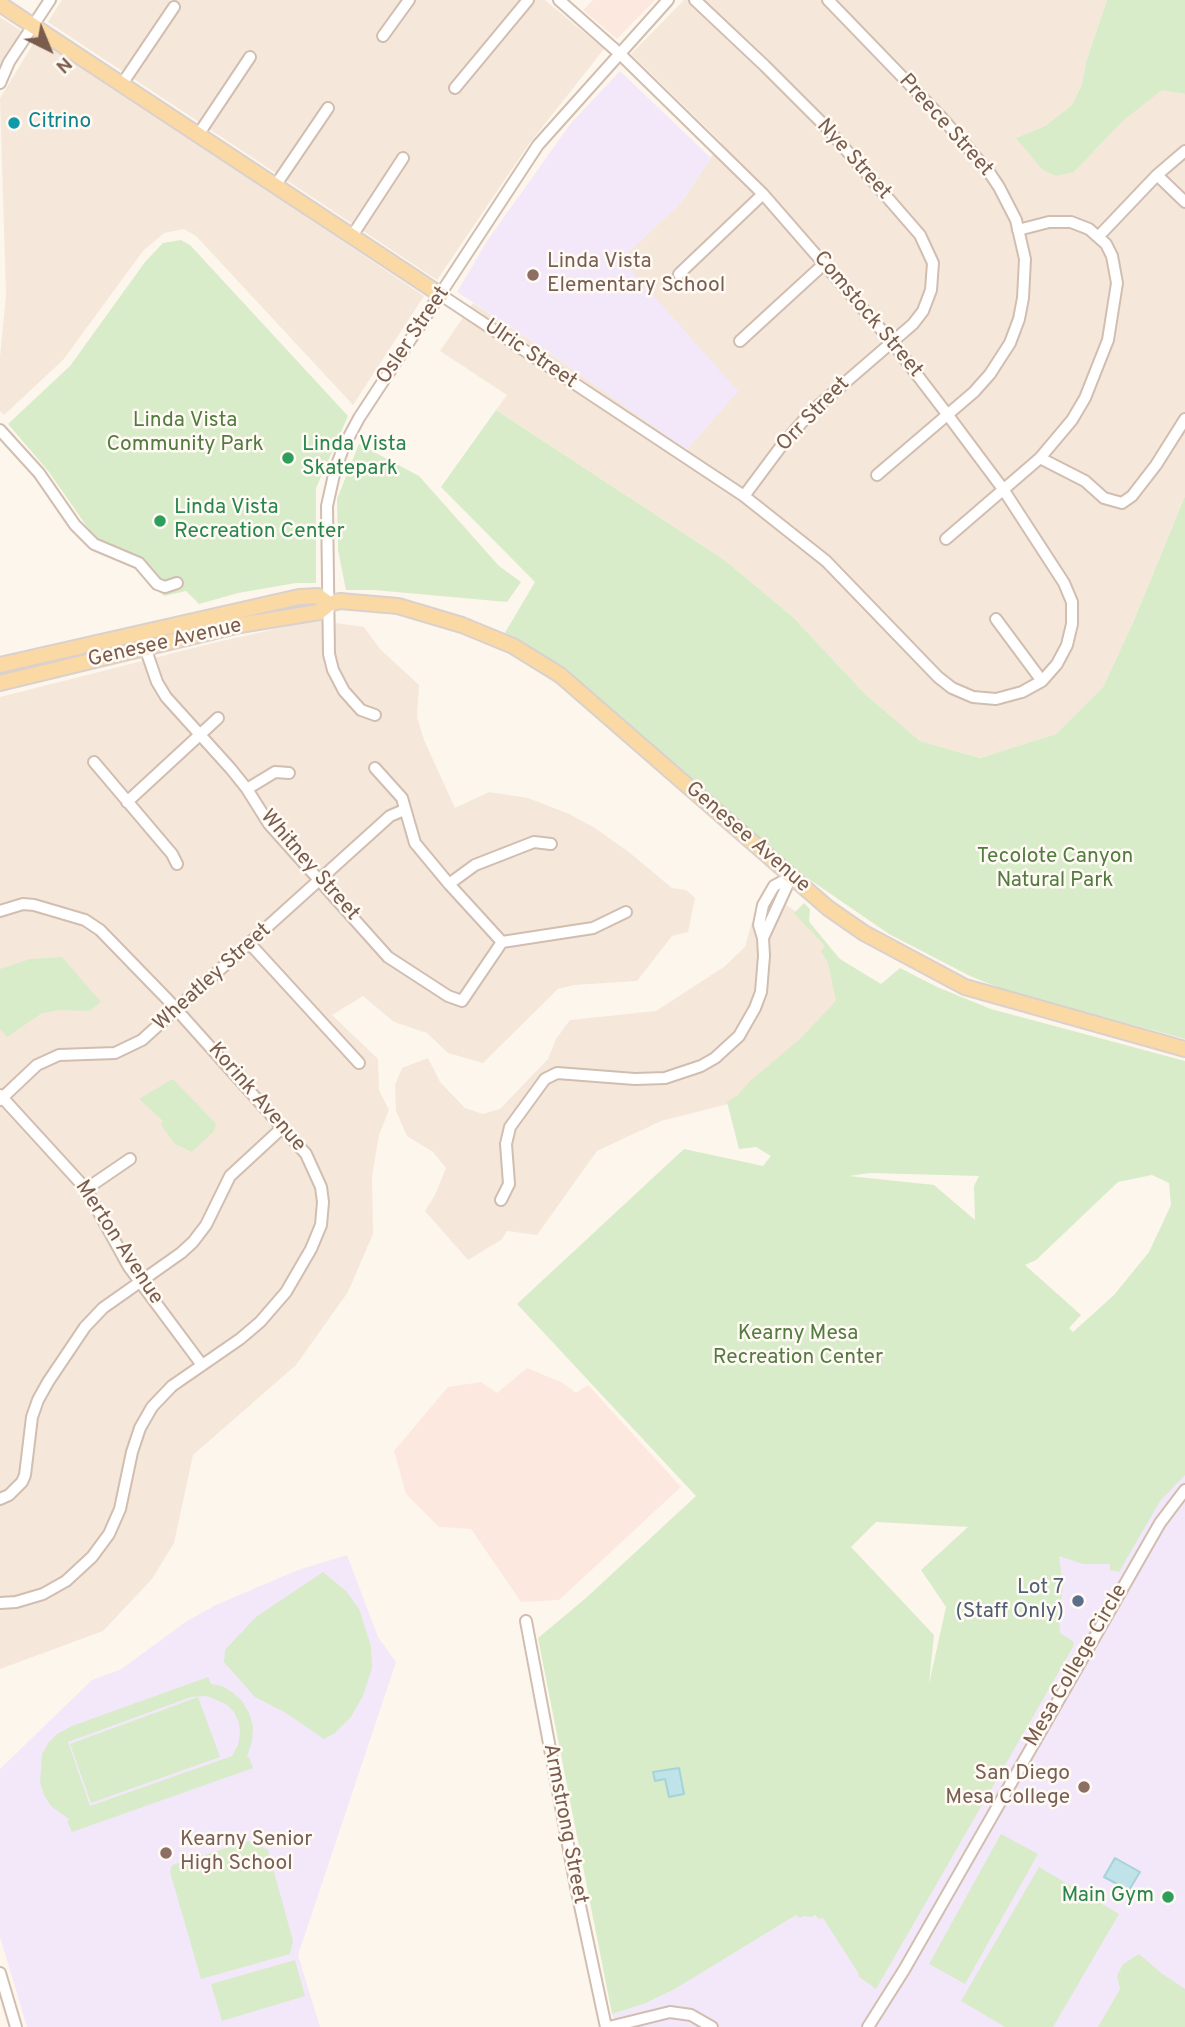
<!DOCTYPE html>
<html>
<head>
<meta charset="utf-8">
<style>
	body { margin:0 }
	#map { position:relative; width:1185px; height:2027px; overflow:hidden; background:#fdf6ec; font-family:Overpass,sans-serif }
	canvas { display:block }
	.north { position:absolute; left:14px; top:14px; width:70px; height:70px; -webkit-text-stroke:5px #fffaf3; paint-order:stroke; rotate:137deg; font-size:19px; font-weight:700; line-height:28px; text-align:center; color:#7a5c4d }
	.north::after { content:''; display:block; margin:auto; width:24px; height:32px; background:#7a5c4d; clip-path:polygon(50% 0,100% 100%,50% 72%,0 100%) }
</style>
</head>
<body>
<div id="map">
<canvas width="1185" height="2027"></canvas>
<div class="north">N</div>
</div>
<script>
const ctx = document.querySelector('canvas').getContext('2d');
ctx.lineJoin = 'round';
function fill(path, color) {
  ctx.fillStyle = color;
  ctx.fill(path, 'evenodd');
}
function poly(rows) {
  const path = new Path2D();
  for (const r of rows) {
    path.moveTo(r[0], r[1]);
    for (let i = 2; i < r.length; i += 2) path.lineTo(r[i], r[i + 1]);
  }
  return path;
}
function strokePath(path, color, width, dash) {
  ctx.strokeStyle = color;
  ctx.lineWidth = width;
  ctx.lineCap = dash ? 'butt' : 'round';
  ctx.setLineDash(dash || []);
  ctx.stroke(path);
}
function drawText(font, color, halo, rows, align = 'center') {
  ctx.font = font + ' Overpass,sans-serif';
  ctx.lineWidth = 5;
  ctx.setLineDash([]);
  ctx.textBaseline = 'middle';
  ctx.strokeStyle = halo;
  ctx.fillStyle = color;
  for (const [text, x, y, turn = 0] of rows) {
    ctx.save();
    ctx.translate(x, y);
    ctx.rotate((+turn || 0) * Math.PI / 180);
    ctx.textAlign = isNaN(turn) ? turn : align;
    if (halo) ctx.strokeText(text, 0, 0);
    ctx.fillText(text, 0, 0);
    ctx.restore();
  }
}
fill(poly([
	[62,0,545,0,604,49,529,144,437,280,48,22],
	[684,0,1107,0,1086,62,1082,84,1072,105,1045,126,1017,138,1074,172,1123,121,1162,89,1185,94,1185,496,1132,625,1103,687,1056,734,980,758,920,741,865,694,793,617,723,559,496,410,507,395,440,351,473,303,538,345,687,449,737,391,620,259,680,204,721,142,631,54],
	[0,17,21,31,0,67],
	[38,36,424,296,353,405,196,236,184,229,164,233,143,251,63,360,4,415,0,411,0,357,6,295,0,98],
	[315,620,364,627,380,649,419,685,417,717,424,740,455,808,489,792,528,798,569,814,595,828,630,853,672,888,686,890,695,898,688,932,672,936,637,981,574,985,558,989,483,1063,448,1053,427,1033,394,1022,363,996,332,1015,378,1059,379,1090,389,1110,379,1135,372,1176,373,1234,348,1292,296,1365,193,1455,174,1543,152,1579,103,1631,0,1669,0,697,213,643],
	[764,889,809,921,834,953,845,994,833,1024,732,1103,661,1121,597,1151,537,1235,507,1231,501,1240,468,1260,425,1211,435,1195,446,1168,433,1152,407,1136,396,1111,395,1085,402,1068,428,1058,440,1082,465,1108,483,1114,500,1109,548,1059,556,1039,570,1020,656,1011,724,967,745,947,751,925]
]), '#f5e8da');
fill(poly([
	[593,0,655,0,617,39,583,10],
	[527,1368,563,1383,576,1393,588,1385,681,1487,559,1600,521,1602,471,1529,439,1527,406,1494,394,1451,448,1387,481,1382,497,1393]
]), '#fde8e0');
fill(poly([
	[620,71,711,158,680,204,621,259,738,391,687,450,538,345,457,292,487,241,571,123],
	[1185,1473,1185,2027,618,2027,612,2014,644,2004,675,1989,807,1908,1052,1554,1168,1490],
	[347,1555,378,1637,396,1662,298,1955,320,2027,27,2027,0,1937,0,1769,92,1680,120,1670,187,1621,216,1605,298,1570]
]), '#f3e8fa');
fill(poly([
	[1107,0,1185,0,1185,94,1162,90,1123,121,1074,172,1056,176,1043,170,1016,138,1045,126,1072,105,1082,84,1086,62],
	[181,240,190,245,348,416,316,488,316,583,296,583,238,593,199,604,186,591,164,596,131,564,92,534,49,472,8,424,70,366,145,262,163,243],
	[496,410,723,559,793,617,865,694,920,741,980,758,1056,734,1103,687,1132,625,1185,496,1185,1039,1007,991,970,976,889,934,771,853,740,822,503,636,535,582,441,487],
	[359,444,419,476,499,566,521,582,507,602,374,590,346,590,338,550,337,499],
	[804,903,810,909,809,922,840,959,881,984,900,968,937,987,991,1009,1185,1061,1185,1475,1160,1501,1119,1572,1110,1570,1110,1564,1083,1564,1059,1556,1063,1586,1059,1613,1060,1633,1074,1642,1073,1647,876,1989,858,1976,859,1974,823,1918,819,1919,815,1915,811,1917,804,1916,800,1918,796,1915,675,1989,644,2004,612,2014,538,1638,586,1598,696,1496,517,1304,684,1149,763,1166,771,1156,756,1147,739,1149,727,1102,738,1095,750,1081,801,1038,836,1001,828,963,821,951,825,946,794,913],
	[870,1173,979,1176,974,1186,975,1220,934,1185,849,1176],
	[1152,1175,1169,1183,1171,1205,1149,1252,1114,1295,1073,1332,1069,1328,1081,1315,1025,1265,1036,1260,1118,1182],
	[876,1522,968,1527,921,1570,946,1607,929,1684,934,1635,851,1547],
	[62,957,101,1002,89,1011,60,1010,42,1013,7,1037,0,1029,0,969,30,959],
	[173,1079,216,1124,214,1131,192,1152,175,1144,161,1125,163,1121,139,1099],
	[323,1572,346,1591,359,1609,371,1646,372,1668,363,1696,351,1717,335,1733,324,1739,286,1713,255,1697,224,1662,225,1650,256,1617],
	[208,1677,211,1684,222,1686,232,1692,242,1701,249,1713,253,1726,252,1741,247,1757,249,1757,253,1768,72,1832,67,1821,70,1820,51,1806,44,1795,40,1782,42,1754,49,1742,57,1734,72,1726],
	[207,1696,226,1704,234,1712,239,1723,240,1733,238,1745,232,1756,90,1806,68,1742,191,1697],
	[198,1697,220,1757,91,1803,70,1744],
	[1001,1834,1038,1854,965,1984,929,1964],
	[249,1841,268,1850,293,1941,290,1954,201,1979,170,1872,172,1865],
	[1039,1867,1119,1914,1053,2027,1005,2027,961,2001],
	[1139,1954,1161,1973,1185,1989,1185,2027,1098,2027,1120,1989,1117,1976,1123,1964],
	[295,1960,305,1996,222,2021,211,1984]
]), '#d8ecc9');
const water = poly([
	[679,1768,684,1794,669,1797,665,1779,655,1781,653,1772,679,1768],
	[1115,1858,1140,1872,1123,1900,1113,1895,1119,1885,1104,1877,1115,1858]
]);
fill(water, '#bfe3e8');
strokePath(water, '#a5d3da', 2);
const minor = poly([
	[695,0,765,66,827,128,920,235,933,263,931,290,923,311,913,324,811,412,782,445,744,496],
	[828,0,942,118,989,172,999,187,1016,220,1025,259,1023,298,1019,319,1010,343,990,374,974,392,877,475],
	[383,36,409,0],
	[0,83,9,62,50,0],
	[122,84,174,7],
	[455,88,528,0],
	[198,135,250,57],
	[1157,175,1185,202],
	[275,186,328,108],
	[352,236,403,158],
	[1098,237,1157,175,1185,151],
	[679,274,763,194],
	[441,295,744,496,826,561,938,677,952,688,973,697,996,699,1022,692,1042,681,1057,664,1067,645,1072,624,1072,602,1064,583,1003,489,947,414,892,342,763,194,619,53,559,0],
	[740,341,825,263],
	[0,430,39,473,75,525,94,544,139,563,157,584,165,587,177,583],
	[1040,458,1085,481,1104,498,1122,503,1132,496,1156,465,1185,419],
	[946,539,1040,458,1072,420,1085,398,1108,340,1117,283,1112,256,1106,244,1089,229,1071,222,1049,222,1018,230],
	[996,619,1042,681],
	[140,633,157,682,166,697,231,769,247,789,269,824,388,957,448,996,462,1001,502,942,593,928,626,912],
	[375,715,361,710,344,691,333,670,329,654,327,506,335,470,344,446,359,418,538,145,668,0],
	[94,762,172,854,177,864],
	[375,768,402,798,415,843,449,884,502,942],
	[247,789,275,772,289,773],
	[127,802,218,718],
	[449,884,475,865,534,842,551,844],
	[0,911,23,904,34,905,85,920,100,930,168,1000,306,1154,321,1187,323,1202,321,1225,311,1249,286,1292,260,1322,240,1339,172,1386,152,1407,140,1428,132,1452,120,1509,109,1534,92,1557,66,1581,43,1594,16,1602,0,1603],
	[763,938,791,877],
	[251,945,359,1063],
	[0,1095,86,1189,129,1267,202,1365],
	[0,1100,37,1065,59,1055,115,1053,142,1040,390,816,404,810],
	[86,1189,130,1159],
	[501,1200,509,1184,506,1144,510,1127,545,1079,557,1073,635,1079,665,1078,701,1066,715,1058,739,1036,755,1008,761,992,764,956,763,938,759,925,763,905,774,886,791,877],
	[0,1499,9,1495,22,1482,25,1475,32,1417,38,1400,48,1382,85,1327,103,1308,181,1253,193,1242,206,1225,230,1176,282,1128],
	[526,1621,576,1887,606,2027],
	[0,1973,16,2027],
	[609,2027,670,2012,691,2015,712,2027],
	[868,2027,904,1970,1160,1523,1185,1490]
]);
const major = poly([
	[0,4,441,295],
	[0,665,299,597,318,596,329,604],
	[0,683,240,625,319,612,329,604,340,601,398,606,462,625,513,646,560,675,828,908,864,933,965,987,1185,1049]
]);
strokePath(minor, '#d1beb0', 14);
strokePath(major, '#dad1cd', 18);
strokePath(minor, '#fff', 10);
strokePath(major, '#fbd9a5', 14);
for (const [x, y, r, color] of [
	[14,123,7,"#0f9aa8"],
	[533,275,7,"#8d6e63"],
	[288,458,7,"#2e9e5b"],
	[160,521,7,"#2e9e5b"],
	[1078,1601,7,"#5c6f8a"],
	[1084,1787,7,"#8d6e63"],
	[166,1853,7,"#8d6e63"],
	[1168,1897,7,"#2e9e5b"]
]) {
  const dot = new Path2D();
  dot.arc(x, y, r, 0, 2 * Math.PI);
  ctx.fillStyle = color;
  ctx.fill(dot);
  strokePath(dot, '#fffaf3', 2.5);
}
drawText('21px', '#0d838f', '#fffaf3', [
	["Citrino",28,123]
], 'left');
drawText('21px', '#7a5c4d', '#fffaf3', [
	["Preece Street",945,126,48],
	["Nye Street",853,160,48],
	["Comstock Street",867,315,50],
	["Osler Street",414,336,-56],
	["Ulric Street",530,355,34],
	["Orr Street",814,415,-46],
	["Genesee Avenue",165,644,-13],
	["Genesee Avenue",747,838,41],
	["Whitney Street",309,866,49],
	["Wheatley Street",213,978,-42],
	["Korink Avenue",256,1098,49],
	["Merton Avenue",118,1243,57],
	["Mesa College Circle",1077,1666,-60],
	["Armstrong Street",564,1824,79]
]);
drawText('21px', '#785e54', '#fffaf3', [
	["Linda Vista",547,263],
	["Elementary School",547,287],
	["San Diego",1070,1775,"right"],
	["Mesa College",1070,1799,"right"],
	["Kearny Senior",180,1841],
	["High School",180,1865]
], 'left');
drawText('21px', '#537a41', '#fffaf3', [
	["Linda Vista",185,422],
	["Community Park",185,446],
	["Tecolote Canyon",1055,858],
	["Natural Park",1055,882],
	["Kearny Mesa",798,1335],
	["Recreation Center",798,1359]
]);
drawText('21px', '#27864d', '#fffaf3', [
	["Linda Vista",302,446],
	["Skatepark",302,470],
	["Linda Vista",174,509],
	["Recreation Center",174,533],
	["Main Gym",1154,1897,"right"]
], 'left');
drawText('21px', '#4e5e75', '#fffaf3', [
	["Lot 7",1064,1589],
	["(Staff Only)",1064,1613]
], 'right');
</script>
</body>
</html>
